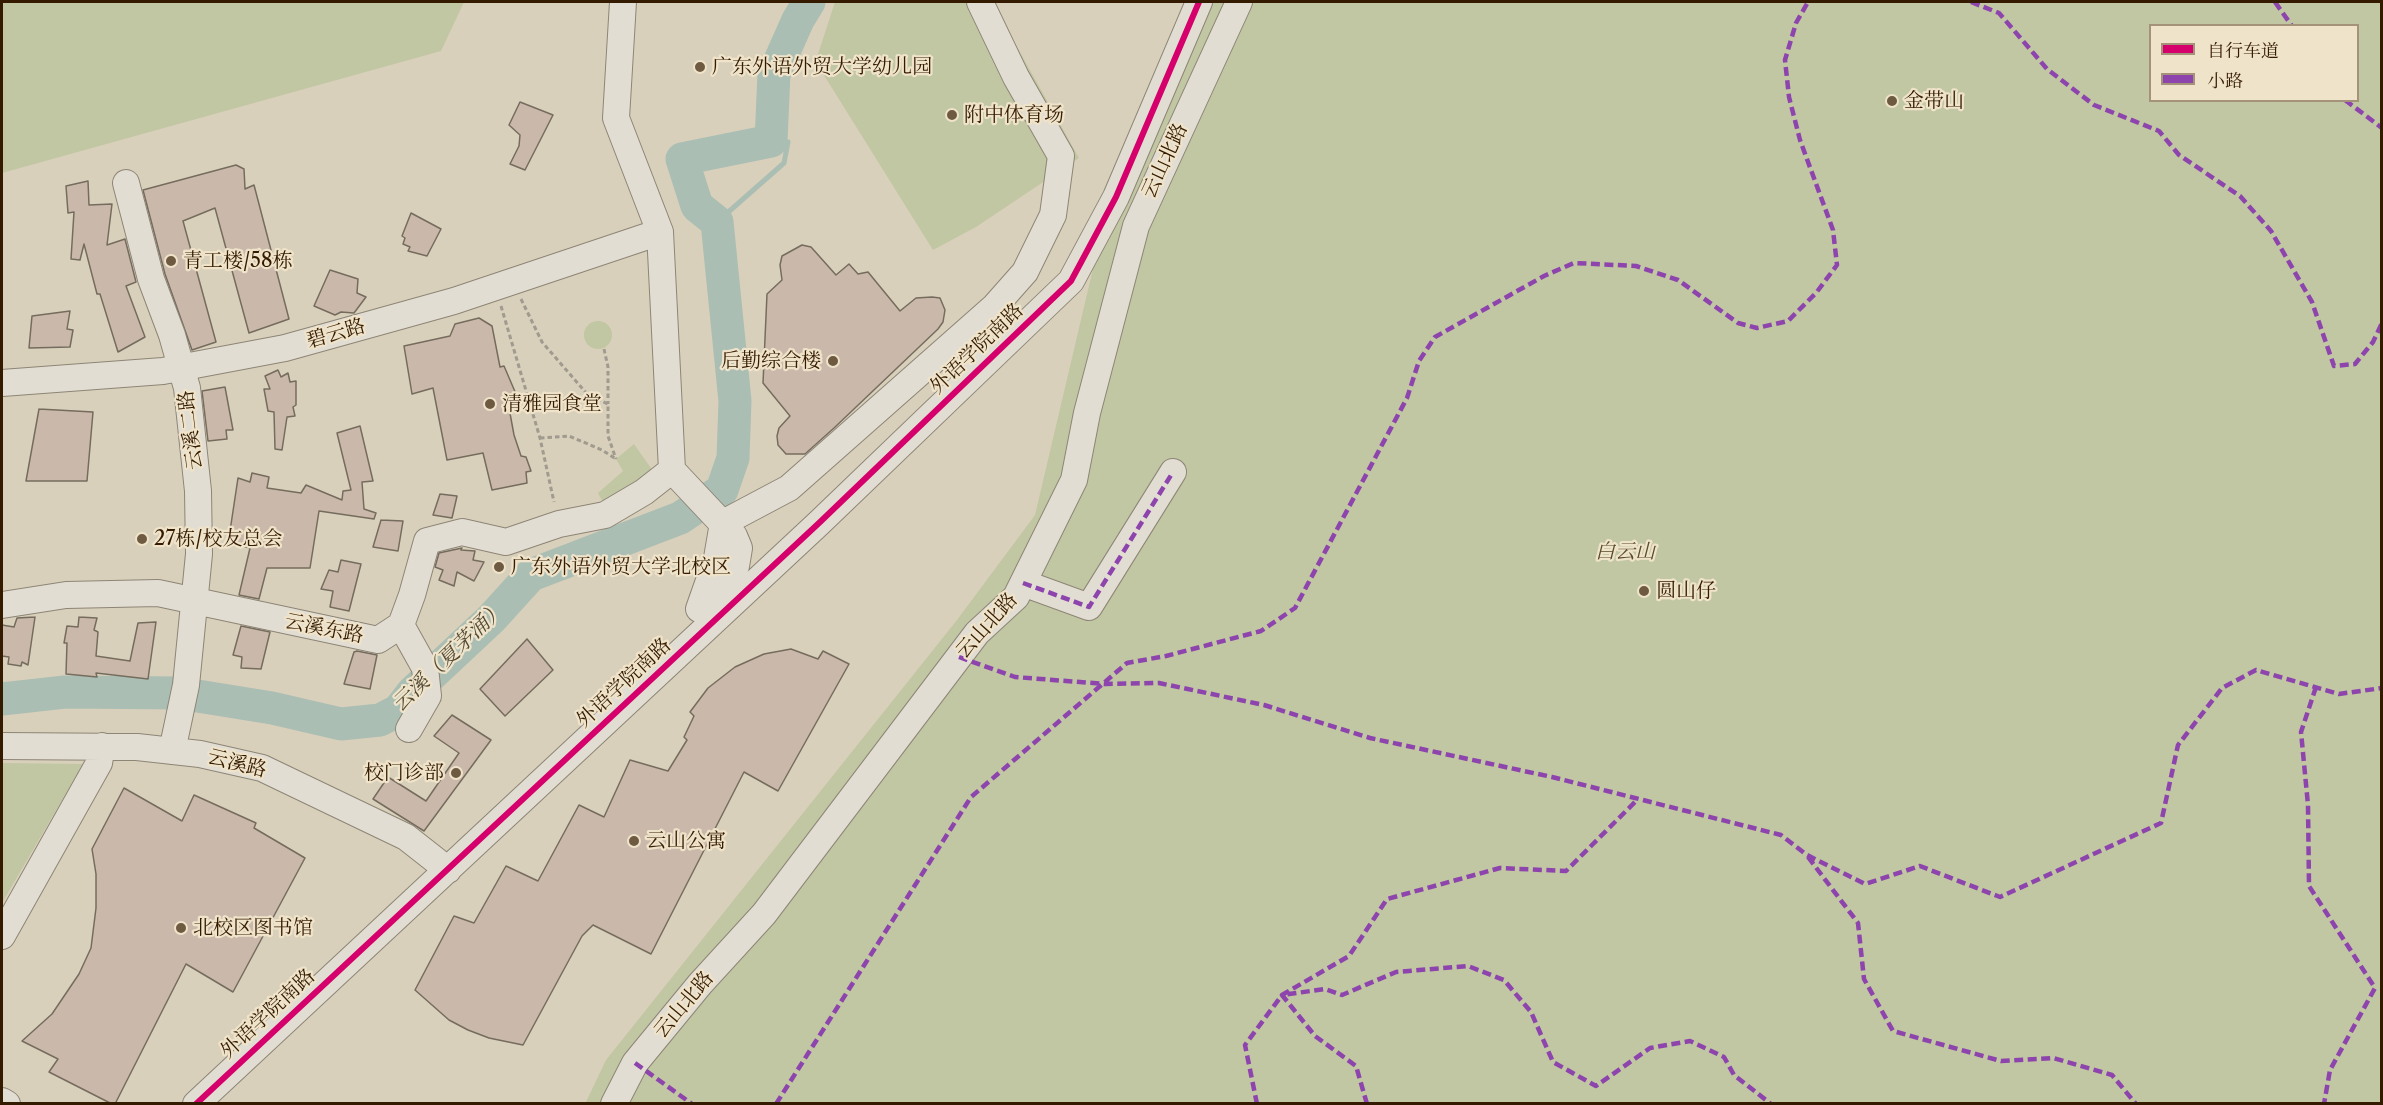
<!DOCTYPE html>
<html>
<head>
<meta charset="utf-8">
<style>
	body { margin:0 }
	#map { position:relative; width:2383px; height:1105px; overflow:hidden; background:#d9d0bb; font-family:"Libre Caslon Text","Noto Serif SC",serif }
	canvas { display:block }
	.frame { position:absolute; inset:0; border:3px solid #341b00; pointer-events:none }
	.legend { position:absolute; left:2149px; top:24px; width:210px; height:78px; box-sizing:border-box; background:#efe3ca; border:2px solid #a49379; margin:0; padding:8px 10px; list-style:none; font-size:18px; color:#341b00 }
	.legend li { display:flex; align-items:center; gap:12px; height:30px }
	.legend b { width:30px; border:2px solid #a49379 }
</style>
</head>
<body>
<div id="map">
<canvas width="2383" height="1105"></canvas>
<div class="frame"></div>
<ul class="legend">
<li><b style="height:8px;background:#d6006c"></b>自行车道</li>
<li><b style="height:8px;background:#8e44ad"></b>小路</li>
</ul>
</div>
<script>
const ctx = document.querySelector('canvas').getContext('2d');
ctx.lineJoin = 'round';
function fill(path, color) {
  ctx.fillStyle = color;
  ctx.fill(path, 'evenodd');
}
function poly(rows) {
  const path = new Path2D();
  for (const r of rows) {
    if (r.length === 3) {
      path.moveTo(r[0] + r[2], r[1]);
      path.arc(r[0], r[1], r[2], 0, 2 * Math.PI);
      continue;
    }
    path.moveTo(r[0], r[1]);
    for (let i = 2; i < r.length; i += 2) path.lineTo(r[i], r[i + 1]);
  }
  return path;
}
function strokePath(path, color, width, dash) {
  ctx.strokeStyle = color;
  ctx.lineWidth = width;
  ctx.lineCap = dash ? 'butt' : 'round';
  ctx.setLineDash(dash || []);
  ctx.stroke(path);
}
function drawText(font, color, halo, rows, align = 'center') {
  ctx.font = font + ' "Libre Caslon Text","Noto Serif SC",serif';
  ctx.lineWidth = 4.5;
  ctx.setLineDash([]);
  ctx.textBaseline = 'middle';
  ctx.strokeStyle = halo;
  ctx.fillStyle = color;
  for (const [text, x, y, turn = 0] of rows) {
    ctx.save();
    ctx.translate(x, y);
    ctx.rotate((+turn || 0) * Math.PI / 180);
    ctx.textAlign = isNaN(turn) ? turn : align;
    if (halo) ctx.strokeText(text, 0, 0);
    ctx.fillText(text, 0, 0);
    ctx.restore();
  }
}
fill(poly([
	[2,2,464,2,441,51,2,173],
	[835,2,992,2,1079,158,976,227,933,250,822,72,818,54],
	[1210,2,2381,2,2381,1103,585,1104,606,1060,957,620,1035,515,1096,256],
	[2150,26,2358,26,2358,100,2150,100],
	[598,335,14],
	[634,444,660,481,609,513,598,493,623,471,616,459],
	[2,763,83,764,2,903]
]), '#c1c6a3');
strokePath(poly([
	[717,222,784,163,788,142,771,141]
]), '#abbeb3', 5);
strokePath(poly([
	[2,699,65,692,179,693,272,708,341,724,380,720,399,710,413,692,492,618,531,575,680,518,722,490,733,458,735,401,717,222,697,206,682,159,771,141,774,74,798,20,809,2]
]), '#abbeb3', 33);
const building = poly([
	[520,102,553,115,525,170,510,164,519,146,520,135,509,125,520,102],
	[236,165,244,169,245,189,254,185,289,319,249,333,215,208,183,221,216,342,192,350,165,274,143,190,236,165],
	[88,181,89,205,112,204,107,245,125,239,136,282,126,286,145,337,118,352,100,294,97,294,84,244,80,260,71,259,74,212,68,213,66,186,88,181],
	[411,213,441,229,427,256,408,251,410,247,403,244,405,238,402,236,411,213],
	[802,245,811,247,836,275,849,264,858,274,868,272,900,311,916,298,932,297,940,298,945,310,943,322,938,329,834,428,805,454,786,454,778,445,777,436,779,428,790,416,763,383,767,294,782,280,780,265,782,256,802,245],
	[330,270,358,279,357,293,366,297,354,313,341,312,335,315,314,306,330,270],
	[70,311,67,329,73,330,70,347,29,348,32,316,70,311],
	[479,318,492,326,500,367,504,366,516,394,507,397,514,435,521,456,526,457,531,471,526,472,527,483,492,490,483,453,447,460,433,388,412,394,404,346,450,336,455,324,479,318],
	[278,370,281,377,288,373,290,382,296,381,296,405,293,407,295,416,287,417,282,450,275,449,274,412,268,411,264,389,270,389,265,376,278,370],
	[225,387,233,430,226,430,227,439,208,441,202,391,225,387],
	[39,409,93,412,87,481,26,481,39,409],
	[360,426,373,481,362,482,364,509,376,513,374,519,319,511,310,568,267,568,259,599,239,595,250,548,235,544,238,533,230,531,238,478,250,482,252,473,269,477,267,488,301,493,306,485,342,500,343,491,351,490,337,433,360,426],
	[440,494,457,496,452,518,433,515,440,494],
	[381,520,403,521,398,551,373,547,381,520],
	[462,548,461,550,475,551,473,560,484,562,474,581,457,572,454,586,439,580,443,570,435,567,439,553,462,548],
	[341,560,361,564,349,611,330,607,333,591,321,589,329,570,338,572,341,560],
	[35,617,28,665,22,662,21,666,8,664,9,657,2,656,2,625,14,627,17,618,35,617],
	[79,617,97,618,94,630,98,632,96,656,130,661,138,623,156,622,148,679,96,673,97,677,66,674,67,643,64,643,67,626,78,627,79,617],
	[241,626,270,632,261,669,241,668,242,657,233,655,241,626],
	[527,639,553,670,505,716,480,689,527,639],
	[791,649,818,659,823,651,849,664,778,791,744,772,651,954,593,925,582,936,523,1045,489,1038,468,1030,449,1020,415,990,454,916,474,923,506,866,538,881,579,805,604,817,630,760,668,771,687,740,684,737,694,716,690,712,708,688,735,667,764,654,791,649],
	[357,651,377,655,370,689,344,684,354,652,357,651],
	[452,715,491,740,424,831,373,799,388,777,426,801,459,753,434,736,452,715],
	[124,788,182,821,194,795,256,823,254,828,305,858,233,992,186,964,115,1104,112,1104,49,1072,58,1059,22,1041,52,1014,79,974,91,948,96,908,96,874,92,849,124,788]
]);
fill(building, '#cab9ab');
strokePath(building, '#756c5e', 1.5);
const minor = poly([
	[623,2,616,118,660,232,672,470,734,536,739,548,736,566,712,616],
	[126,183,151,279,172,335,187,388,198,491,199,554,186,685,172,751],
	[2,383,163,371,285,348,454,301,660,232],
	[723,523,789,488,994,307,1025,272,1053,215,1061,156,1016,77,980,2],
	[1023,583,1089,607,1173,472],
	[2,605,66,595,158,593,378,640,401,625,412,595,427,541,462,532,506,542,559,524,605,515,644,492,672,470],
	[699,609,717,558,723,523],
	[401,625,425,668,428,696,409,729],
	[2,746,137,747,200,754,262,768,406,837,448,870],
	[2,936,99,763,102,746],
	[2,1101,7,1104],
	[196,1104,819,523,1071,281,1116,197,1199,2],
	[614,1104,635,1063,700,984,764,914,977,633,1016,597,1074,480,1087,413,1136,226,1239,2]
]);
strokePath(minor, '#8d8576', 28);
strokePath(poly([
	[521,299,542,342,588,395,608,404,608,436,616,459],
	[501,306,540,438,554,502],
	[604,349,608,367,608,404],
	[540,438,569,436,602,450,616,459]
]), '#a09a8f', 3, [4.5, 3]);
strokePath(minor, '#e2ddd2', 26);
strokePath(poly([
	[1971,2,1999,13,2047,69,2094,105,2159,131,2179,155,2240,196,2271,231,2312,302,2334,366,2355,364,2373,342,2382,323],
	[2275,2,2292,26],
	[2345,100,2382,128],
	[1023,583,1089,607,1173,472],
	[959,657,1015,677,1105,684,1159,683,1264,705,1370,738,1552,777,1781,835,1807,855,1865,884,1920,866,2000,897,2161,823,2178,745,2222,688,2256,670,2339,694,2382,688],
	[2316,687,2301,732,2308,805,2309,886,2375,988,2330,1070,2324,1104],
	[1808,857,1858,923,1864,979,1893,1031,2001,1061,2053,1058,2112,1075,2136,1104],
	[635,1063,692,1104],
	[776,1104,971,797,1127,663,1166,656,1261,631,1295,608,1407,398,1419,361,1435,337,1544,276,1574,263,1636,266,1678,280,1738,323,1757,328,1788,321,1816,293,1837,265,1833,230,1800,140,1789,97,1785,60,1796,23,1808,2],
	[1257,1104,1245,1045,1282,995,1349,956,1387,899,1500,868,1566,871,1637,800],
	[1367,1104,1356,1066,1315,1036,1282,995,1325,989,1342,995,1396,972,1468,966,1504,980,1531,1012,1553,1062,1596,1086,1650,1048,1690,1041,1724,1057,1734,1075,1771,1104]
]), '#8e44ad', 4.5, [9, 4.5]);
strokePath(poly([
	[196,1104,819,523,1071,281,1116,197,1199,2]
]), '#d6006c', 6);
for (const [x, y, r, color] of [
	[700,67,6,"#6e5a41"],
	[1892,101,6,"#6e5a41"],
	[952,115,6,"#6e5a41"],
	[171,261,6,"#6e5a41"],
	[833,361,6,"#6e5a41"],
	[490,404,6,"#6e5a41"],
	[142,539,6,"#6e5a41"],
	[499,567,6,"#6e5a41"],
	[1644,591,6,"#6e5a41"],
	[456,773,6,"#6e5a41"],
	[634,841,6,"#6e5a41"],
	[181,928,6,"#6e5a41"]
]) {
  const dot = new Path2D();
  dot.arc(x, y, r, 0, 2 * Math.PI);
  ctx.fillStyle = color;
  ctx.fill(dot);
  strokePath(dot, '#efe3ca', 2);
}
drawText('20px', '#341b00', '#efe3ca', [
	["广东外语外贸大学幼儿园",712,67],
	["金带山",1904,101],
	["附中体育场",964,115],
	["青工楼/58栋",183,261],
	["后勤综合楼",821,361,"right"],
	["清雅园食堂",502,404],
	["27栋/校友总会",154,539],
	["广东外语外贸大学北校区",511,567],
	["圆山仔",1656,591],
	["校门诊部",444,773,"right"],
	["云山公寓",646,841],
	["北校区图书馆",193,928]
], 'left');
drawText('20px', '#341b00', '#efe3ca', [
	["云山北路",1165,161,-65],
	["碧云路",336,334,-16],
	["外语学院南路",977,349,-44],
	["云溪二路",191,430,-97],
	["云山北路",987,626,-48],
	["云溪东路",324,629,11],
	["外语学院南路",624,683,-43],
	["云溪路",237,764,14],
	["云山北路",684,1005,-50],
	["外语学院南路",268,1014,-43]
]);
drawText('italic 20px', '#594c2b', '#efe3ca', [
	["白云山",1625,552]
]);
drawText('italic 21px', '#524a35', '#efe3ca', [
	["云溪（夏茅涌）",449,657,-44]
]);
</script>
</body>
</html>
